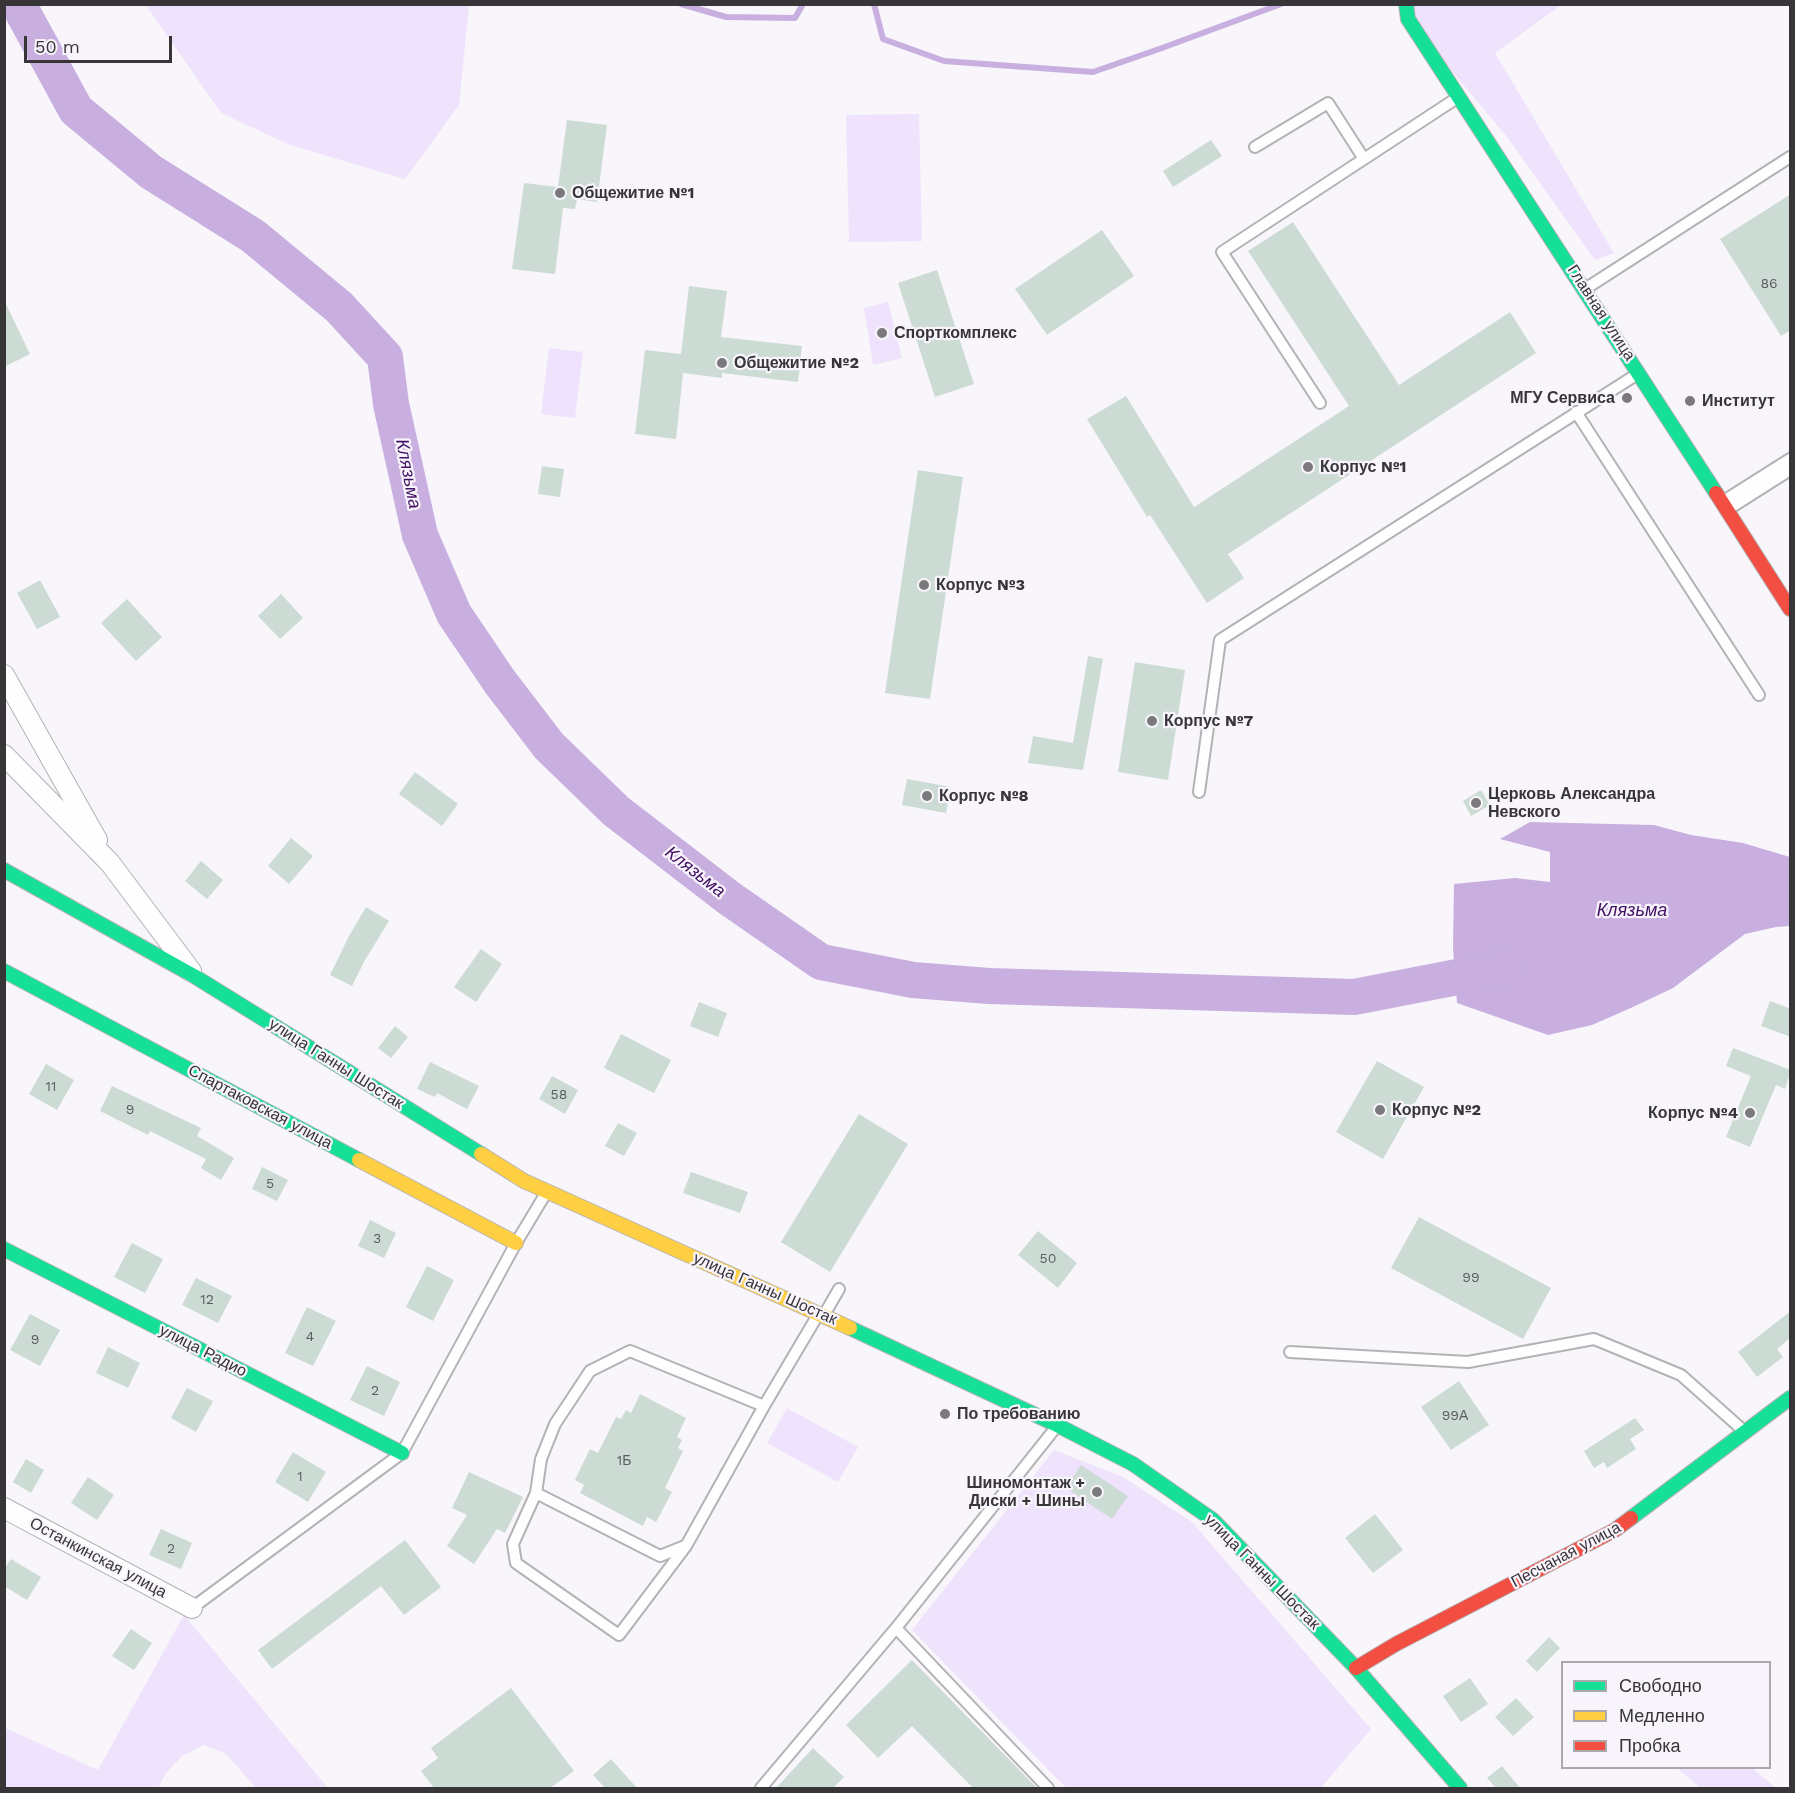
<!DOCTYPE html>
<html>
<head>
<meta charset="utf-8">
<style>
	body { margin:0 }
	#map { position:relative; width:1795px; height:1793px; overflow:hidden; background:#f8f6fa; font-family:"Work Sans",sans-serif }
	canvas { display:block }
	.frame { position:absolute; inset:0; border:6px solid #373538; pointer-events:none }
	.legend { position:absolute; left:1561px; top:1661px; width:210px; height:108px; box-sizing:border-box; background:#f8f4fc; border:2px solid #aba8ae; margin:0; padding:8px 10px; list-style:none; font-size:18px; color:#373538 }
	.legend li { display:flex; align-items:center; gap:12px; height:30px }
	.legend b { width:30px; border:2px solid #aba8ae }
	.scale { position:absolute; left:24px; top:36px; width:148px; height:27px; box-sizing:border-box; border:3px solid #373538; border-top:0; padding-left:8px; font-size:18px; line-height:21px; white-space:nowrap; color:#373538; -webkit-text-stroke:4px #f8f4fc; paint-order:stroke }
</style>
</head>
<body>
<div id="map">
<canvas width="1795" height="1793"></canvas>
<div class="frame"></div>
<ul class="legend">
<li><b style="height:8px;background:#16e098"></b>Свободно</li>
<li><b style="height:8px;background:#ffcf43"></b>Медленно</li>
<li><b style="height:8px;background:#f24e42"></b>Пробка</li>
</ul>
<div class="scale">50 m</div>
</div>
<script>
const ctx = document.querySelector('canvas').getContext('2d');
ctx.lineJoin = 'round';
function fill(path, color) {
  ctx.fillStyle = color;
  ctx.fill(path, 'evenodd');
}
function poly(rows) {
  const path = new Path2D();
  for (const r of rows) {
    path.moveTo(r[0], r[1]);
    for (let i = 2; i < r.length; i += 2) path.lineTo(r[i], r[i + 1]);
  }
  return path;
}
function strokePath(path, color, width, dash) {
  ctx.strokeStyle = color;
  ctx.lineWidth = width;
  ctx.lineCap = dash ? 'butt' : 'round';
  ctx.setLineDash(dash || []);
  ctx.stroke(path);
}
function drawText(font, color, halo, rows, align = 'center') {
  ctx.font = font + ' "Work Sans",sans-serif';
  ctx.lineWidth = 4.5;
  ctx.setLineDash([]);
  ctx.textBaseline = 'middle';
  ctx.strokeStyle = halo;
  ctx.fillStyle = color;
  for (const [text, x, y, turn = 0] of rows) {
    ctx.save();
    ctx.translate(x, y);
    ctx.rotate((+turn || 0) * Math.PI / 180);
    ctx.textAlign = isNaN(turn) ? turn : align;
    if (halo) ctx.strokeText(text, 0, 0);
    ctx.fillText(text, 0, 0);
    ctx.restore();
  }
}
fill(poly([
	[147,5,469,5,459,105,405,179,290,145,221,113,148,8],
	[1406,5,1561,5,1495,53,1614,253,1595,260,1507,137,1408,19],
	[919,114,922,241,849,242,846,115],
	[888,302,902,358,873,365,864,308],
	[549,348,583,352,575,418,541,414],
	[787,1408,858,1447,838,1482,767,1443],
	[1054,1450,1123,1477,1192,1522,1371,1729,1321,1788,1066,1788,912,1630],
	[184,1615,328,1788,256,1788,226,1754,204,1745,182,1756,166,1773,158,1788,5,1788,5,1728,98,1770],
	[1677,1768,1752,1768,1776,1788,1701,1788]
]), '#efe2fd');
fill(poly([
	[1530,822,1654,825,1691,835,1743,843,1790,857,1790,926,1776,927,1745,934,1673,988,1633,1007,1592,1025,1548,1035,1457,1003,1453,948,1454,884,1515,878,1550,882,1550,852,1500,839]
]), '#c8afe0');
strokePath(poly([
	[681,4,726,17,795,18,803,4],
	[874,4,883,39,944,61,1093,72,1162,48,1281,4]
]), '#c8afe0', 6);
strokePath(poly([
	[21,4,22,11,76,110,151,172,253,236,339,307,385,357,391,404,420,535,454,614,500,682,549,746,616,811,729,898,821,962,913,980,989,986,1354,997,1504,968]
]), '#c8afe0', 36);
fill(poly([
	[567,120,607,125,597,202,577,199,575,209,563,208,555,274,512,269,524,183,558,187],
	[1211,140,1222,156,1173,187,1163,171],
	[1791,194,1791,330,1781,336,1720,239],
	[1293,222,1399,385,1510,312,1536,353,1228,554,1244,578,1207,603,1150,515,1147,517,1087,419,1126,396,1194,507,1349,406,1248,251],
	[1102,230,1134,276,1047,335,1015,289],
	[937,270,974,384,935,397,898,283],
	[689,286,727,291,721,337,802,346,798,382,722,373,722,378,683,373,676,439,635,434,645,350,681,354],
	[4,300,30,354,4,367],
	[542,466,564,469,560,497,538,494],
	[918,470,963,477,930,699,885,693],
	[40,580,60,617,37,629,17,593],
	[281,594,303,618,280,639,258,616],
	[127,599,162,637,136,661,101,623],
	[1088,656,1103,659,1083,770,1028,763,1033,736,1073,743],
	[1135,662,1185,670,1168,780,1118,772],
	[415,772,458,804,442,826,399,794],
	[907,779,951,787,946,813,902,805],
	[1481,790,1490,805,1471,816,1463,801],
	[291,838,313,856,289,884,268,866],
	[201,861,223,880,207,899,185,881],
	[366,907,389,921,365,960,352,986,330,975,349,936],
	[481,949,502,964,476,1002,454,987],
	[1770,1001,1791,1009,1791,1037,1761,1026],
	[699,1002,727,1013,718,1037,690,1026],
	[395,1026,408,1037,391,1058,378,1048],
	[621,1034,671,1060,654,1093,604,1068],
	[1733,1048,1791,1070,1785,1089,1776,1085,1750,1147,1726,1137,1751,1076,1726,1066],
	[1377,1061,1424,1087,1383,1159,1336,1132],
	[430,1062,479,1086,467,1109,437,1093,435,1097,417,1089],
	[46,1064,74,1080,57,1110,29,1094],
	[552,1076,578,1090,565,1114,539,1099],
	[112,1086,201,1128,197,1136,234,1158,221,1180,201,1168,206,1159,150,1131,148,1135,100,1111],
	[859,1114,908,1144,830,1272,781,1242],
	[618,1123,637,1133,624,1156,605,1146],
	[262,1167,288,1180,277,1201,252,1189],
	[691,1172,748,1192,740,1213,683,1193],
	[1419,1217,1551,1288,1523,1339,1391,1268],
	[370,1220,396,1233,384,1258,358,1246],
	[1038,1231,1077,1263,1058,1288,1018,1255],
	[132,1243,163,1259,145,1293,114,1277],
	[427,1266,454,1280,433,1321,406,1307],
	[196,1278,232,1296,218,1323,182,1305],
	[307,1307,336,1321,313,1366,285,1353],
	[1791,1311,1791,1337,1777,1349,1783,1357,1757,1377,1738,1352],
	[30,1314,60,1330,40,1366,10,1350],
	[108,1347,140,1363,128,1388,96,1373],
	[367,1366,400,1382,384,1416,350,1400],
	[1459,1381,1489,1425,1451,1450,1421,1407],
	[187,1388,213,1401,196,1432,171,1418],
	[640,1394,686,1418,677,1437,682,1440,678,1448,683,1451,665,1488,672,1492,656,1522,647,1517,643,1526,580,1493,584,1485,575,1480,590,1449,598,1453,616,1417,621,1419,626,1410,631,1413],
	[1635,1418,1644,1430,1630,1439,1636,1449,1607,1468,1604,1462,1594,1468,1584,1451],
	[293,1452,326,1472,308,1502,275,1482],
	[26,1459,44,1470,31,1493,13,1482],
	[1081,1465,1128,1496,1112,1519,1066,1488],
	[469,1472,523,1497,505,1533,497,1529,474,1564,447,1546,467,1515,452,1508],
	[88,1477,114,1495,97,1520,71,1503],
	[1375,1514,1403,1550,1373,1573,1345,1538],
	[161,1529,192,1543,181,1569,149,1555],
	[405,1540,441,1587,404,1615,381,1586,272,1669,258,1650],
	[11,1559,41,1577,27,1600,4,1586,4,1569],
	[131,1629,152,1643,134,1670,112,1656],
	[1549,1637,1560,1648,1537,1672,1526,1661],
	[912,1660,1037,1788,973,1788,912,1726,878,1758,846,1725],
	[1470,1678,1488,1704,1461,1722,1443,1696],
	[511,1688,574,1771,550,1788,434,1788,421,1771,438,1758,431,1748],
	[1516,1698,1534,1717,1513,1736,1495,1717],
	[813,1748,844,1777,833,1788,776,1788],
	[611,1759,637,1788,605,1788,593,1775],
	[1502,1766,1520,1788,1496,1788,1487,1778]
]), '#ccdbd4');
const lane = poly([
	[1255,147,1328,103,1364,159],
	[1585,289,1790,157],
	[1320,403,1222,252,1457,98],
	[1576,412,1759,695],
	[1722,502,1790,459],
	[1727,510,1790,470],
	[1199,792,1220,640,1639,373],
	[824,1315,839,1289],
	[1290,1352,1468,1362,1594,1339,1681,1375,1745,1432],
	[764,1406,630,1351,590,1371,555,1424,541,1459,536,1493,513,1544,516,1563,619,1635,686,1546,764,1406,819,1313],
	[536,1493,660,1556,685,1546],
	[192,1608,402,1453,516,1243,546,1193],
	[896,1628,1048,1788],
	[761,1788,896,1628,1057,1426]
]);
const street = poly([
	[4,675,97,840],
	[4,755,110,863,191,971],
	[4,1508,192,1608]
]);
const fast = poly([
	[1406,4,1408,19,1716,493],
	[4,870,194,976,481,1154],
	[4,971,359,1160],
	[4,1249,402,1453],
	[850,1328,1057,1425,1133,1464,1213,1520,1356,1668,1460,1788],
	[1631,1518,1790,1398]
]);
const slow = poly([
	[481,1154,524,1181,850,1328],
	[359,1160,516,1243]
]);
const jam = poly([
	[1716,493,1790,609],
	[1356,1668,1396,1644,1615,1530,1631,1518]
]);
strokePath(lane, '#b3b2b5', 14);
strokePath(street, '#b3b2b5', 22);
strokePath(fast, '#b3b2b5', 16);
strokePath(slow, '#b3b2b5', 16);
strokePath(jam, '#b3b2b5', 16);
strokePath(lane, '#fefefe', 10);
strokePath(street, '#fefefe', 20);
strokePath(fast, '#16e098', 14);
strokePath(slow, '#ffcf43', 14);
strokePath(jam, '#f24e42', 14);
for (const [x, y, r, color] of [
	[560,193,6,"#7b797c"],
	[882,333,6,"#7b797c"],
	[722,363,6,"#7b797c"],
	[1627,398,6,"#7b797c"],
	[1690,401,6,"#7b797c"],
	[1308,467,6,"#7b797c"],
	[924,585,6,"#7b797c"],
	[1152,721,6,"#7b797c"],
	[927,796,6,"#7b797c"],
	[1476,803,6,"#7b797c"],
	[1380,1110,6,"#7b797c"],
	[1750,1113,6,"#7b797c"],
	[945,1414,6,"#7b797c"],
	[1097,1492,6,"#7b797c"]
]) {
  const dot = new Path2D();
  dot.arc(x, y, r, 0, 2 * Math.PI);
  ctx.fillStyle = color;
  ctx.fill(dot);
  strokePath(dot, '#f8f4fc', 2);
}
drawText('14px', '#5c5e5f', null, [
	["86",1769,284],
	["11",51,1087],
	["58",559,1095],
	["9",130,1110],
	["5",270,1184],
	["3",377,1239],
	["50",1048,1259],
	["99",1471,1278],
	["12",207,1300],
	["4",310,1337],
	["9",35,1340],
	["2",375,1391],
	["99А",1455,1416],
	["1Б",624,1461],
	["1",300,1477],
	["2",171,1549]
]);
drawText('bold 16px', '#373538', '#f8f4fc', [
	["Общежитие №1",572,193],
	["Спорткомплекс",894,333],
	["Общежитие №2",734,363],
	["МГУ Сервиса",1615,398,"right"],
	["Институт",1702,401],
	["Корпус №1",1320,467],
	["Корпус №3",936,585],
	["Корпус №7",1164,721],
	["Церковь Александра",1488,794],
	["Невского",1488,812],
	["Корпус №8",939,796],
	["Корпус №2",1392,1110],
	["Корпус №4",1738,1113,"right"],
	["По требованию",957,1414],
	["Шиномонтаж +",1085,1483,"right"],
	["Диски + Шины",1085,1501,"right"]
], 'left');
drawText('16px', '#373538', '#f8f4fc', [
	["Главная улица",1601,313,57],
	["улица Ганны Шостак",336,1064,32],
	["Спартаковская улица",260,1107,28],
	["улица Ганны Шостак",765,1289,24],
	["улица Радио",203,1351,27],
	["Песчаная улица",1566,1555,-28],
	["Останкинская улица",98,1558,28],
	["улица Ганны Шостак",1262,1572,45]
]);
drawText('italic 18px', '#431264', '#f8f4fc', [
	["Клязьма",408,474,79],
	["Клязьма",695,872,38],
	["Клязьма",1632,911]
]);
</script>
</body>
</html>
